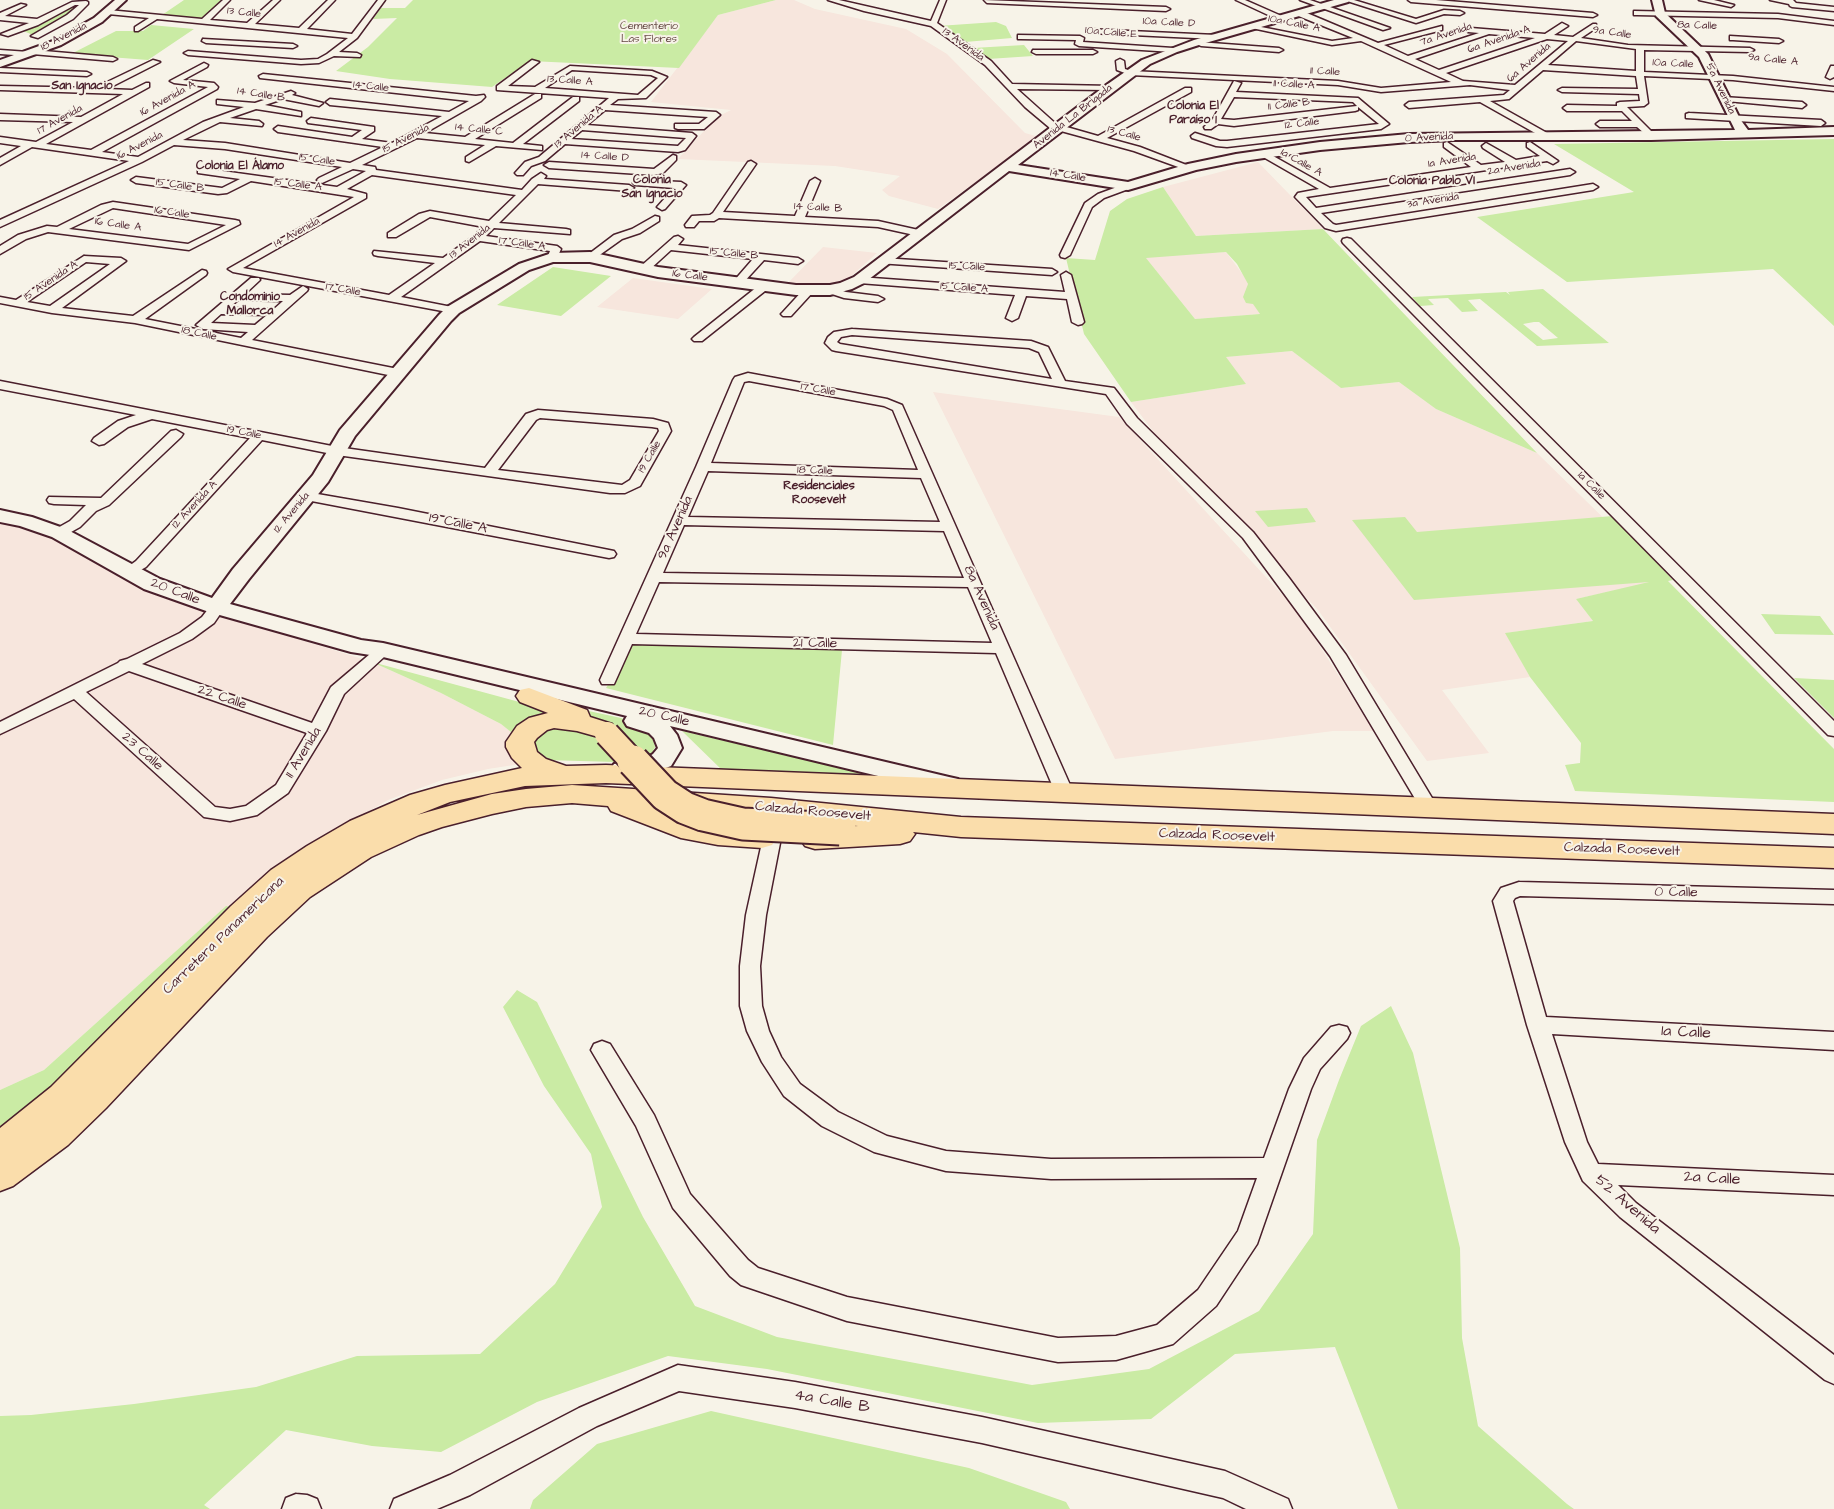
<!DOCTYPE html>
<html>
<head>
<meta charset="utf-8">
<style>
	body { margin:0 }
	canvas { display:block; background:#f7f3e8 }
</style>
</head>
<body>
<canvas width="1834" height="1509"></canvas>
<script>
const ctx = document.querySelector('canvas').getContext('2d');
ctx.lineJoin = 'round';
function fill(path, color) {
  ctx.fillStyle = color;
  ctx.fill(path, 'evenodd');
}
function poly(rows) {
  const path = new Path2D();
  for (const r of rows) {
    path.moveTo(r[0], r[1]);
    for (let i = 2; i < r.length; i += 2) path.lineTo(r[i], r[i + 1]);
  }
  return path;
}
function strokePath(path, color, width, dash) {
  ctx.strokeStyle = color;
  ctx.lineWidth = width;
  ctx.lineCap = dash ? 'butt' : 'round';
  ctx.setLineDash(dash || []);
  ctx.stroke(path);
}
function drawText(font, color, halo, rows, align = 'center') {
  ctx.font = font + ' "Architects Daughter",sans-serif';
  ctx.lineWidth = 4;
  ctx.setLineDash([]);
  ctx.textBaseline = 'middle';
  ctx.strokeStyle = halo;
  ctx.fillStyle = color;
  for (const [text, x, y, turn = 0] of rows) {
    ctx.save();
    ctx.translate(x, y);
    ctx.rotate((+turn || 0) * Math.PI / 180);
    ctx.textAlign = isNaN(turn) ? turn : align;
    if (halo) ctx.strokeText(text, 0, 0);
    ctx.fillText(text, 0, 0);
    ctx.restore();
  }
}
fill(poly([
	[776,0,794,0,815,9,906,29,947,54,1025,133,1039,137,938,209,889,196,882,190,900,176,835,166,678,159,717,117,731,110,651,102,718,15],
	[1258,162,1323,229,1196,236,1163,187],
	[823,247,877,253,840,286,785,286],
	[1226,252,1244,276,1248,284,1246,291,1260,314,1195,319,1145,257],
	[633,278,712,289,678,319,597,307],
	[1292,351,1341,388,1399,382,1436,409,1537,453,1666,579,1576,599,1593,621,1506,633,1530,677,1442,690,1489,753,1427,761,1318,610,1168,451,1131,402,1246,384,1225,357],
	[933,392,1119,417,1298,612,1374,731,1333,731,1115,759],
	[0,521,52,537,147,592,372,662,441,693,501,724,546,760,488,769,442,780,388,800,310,846,237,908,226,906,44,1070,0,1090]
]), '#f7e6dd');
fill(poly([
	[184,0,223,0,203,20,162,15],
	[413,0,776,0,718,15,679,68,530,61,492,87,390,79,336,71,368,47,397,18,373,19,381,8,405,8],
	[77,3,84,3,66,18,33,35,21,30,48,20],
	[996,22,1006,26,1012,38,965,42,938,26],
	[151,25,194,29,148,60,71,54,116,31,143,31],
	[1024,45,1033,56,988,59,973,48],
	[1834,139,1834,326,1773,269,1567,282,1477,217,1634,192,1554,144],
	[1163,187,1196,236,1323,229,1537,453,1436,409,1399,382,1341,388,1292,351,1226,357,1246,384,1131,402,1084,334,1066,258,1095,260,1110,211,1127,199],
	[1226,252,1237,264,1248,284,1243,297,1246,303,1253,304,1260,314,1195,319,1146,258],
	[553,267,611,276,561,316,497,305],
	[1543,289,1609,343,1537,346,1480,299,1468,300,1478,311,1462,312,1448,298,1428,299,1434,305,1420,306,1412,297,1506,292,1510,295,1508,292],
	[1534,322,1539,322,1558,338,1543,340,1523,324],
	[1307,508,1316,522,1268,527,1255,511],
	[1613,516,1673,580,1668,581,1834,749,1834,802,1575,791,1565,765,1580,763,1581,743,1530,677,1505,633,1593,621,1576,599,1649,582,1414,600,1352,520,1405,517,1417,532],
	[1761,614,1820,616,1834,635,1775,634],
	[634,643,842,650,833,745,606,688],
	[372,662,523,703,570,719,595,737,615,762,546,760,501,724,441,693],
	[1794,678,1834,680,1834,718],
	[575,708,621,718,641,726,652,736,655,747,651,755,639,760,604,724],
	[682,731,880,777,723,771],
	[226,906,237,908,0,1136,0,1090,44,1070],
	[517,990,537,1002,643,1217,695,1306,777,1337,1032,1385,1149,1369,1259,1311,1313,1234,1317,1140,1339,1080,1361,1026,1391,1006,1413,1053,1460,1248,1462,1338,1478,1426,1567,1504,1574,1509,1398,1509,1335,1347,1235,1354,1151,1419,1038,1423,767,1369,668,1356,537,1402,441,1452,372,1446,286,1430,204,1505,210,1509,0,1509,0,1416,31,1415,134,1404,256,1387,357,1356,480,1354,555,1284,602,1207,591,1154,544,1086,503,1007],
	[711,1411,969,1468,1066,1502,1070,1509,530,1509,533,1500,597,1444]
]), '#caeba4');
const street = poly([
	[223,0,230,0,210,20,247,23,273,0,280,0,255,24,299,28,328,0,335,0,307,29,352,34,378,0,385,0,357,38,339,52,357,53,361,55,360,57,334,56,319,63,301,64,188,55,184,53,188,51,301,60,318,59,327,54,348,38,157,19,138,31,135,31,135,27,149,18,108,14,104,12,108,10,202,19,223,0],
	[828,0,839,0,931,21,940,0,946,0,937,23,991,61,1012,84,1112,86,1113,88,1109,90,1017,89,1056,124,1098,136,1185,88,1191,88,1191,92,1107,138,1140,147,1189,166,1184,169,1181,168,1134,151,1050,128,1025,107,985,65,931,26,864,11,828,0],
	[984,0,1166,7,1170,9,1166,11,987,3,984,0],
	[1236,0,1245,0,1286,18,1279,20,1236,0],
	[1300,0,1310,0,1390,28,1383,30,1300,0],
	[1344,0,1354,0,1416,19,1444,10,1460,11,1464,13,1460,15,1444,14,1416,23,1344,0],
	[1408,0,1436,0,1593,13,1597,15,1593,17,1411,2,1408,0],
	[1699,0,1714,0,1734,5,1731,7,1699,0],
	[1770,0,1793,0,1796,3,1834,7,1834,11,1792,7,1790,6,1789,4,1770,0],
	[86,1,88,2,88,4,73,19,38,38,31,36,67,15,79,5,75,5,38,25,8,36,1,34,29,23,0,20,0,13,21,4,26,5,5,16,37,19,72,2,86,1],
	[1296,11,1302,11,1378,43,1442,26,1442,30,1384,45,1408,56,1479,33,1468,32,1467,30,1471,28,1545,34,1562,23,1568,26,1554,35,1573,37,1593,24,1596,24,1596,28,1581,38,1628,45,1750,48,1754,50,1750,52,1644,50,1644,72,1733,76,1834,87,1834,91,1733,80,1644,76,1648,103,1644,106,1627,107,1654,134,1655,136,1651,139,1637,127,1600,127,1596,124,1600,121,1632,121,1622,111,1567,111,1563,108,1567,105,1617,106,1617,103,1620,102,1640,101,1639,94,1562,92,1558,90,1562,88,1638,89,1636,76,1543,70,1509,99,1490,101,1547,133,1548,135,1544,138,1480,102,1409,108,1405,105,1409,102,1504,95,1510,90,1470,85,1381,92,1338,85,1130,75,1117,70,1116,61,1120,59,1124,61,1125,69,1131,71,1338,81,1381,88,1451,82,1361,41,1332,45,1247,27,1251,25,1332,41,1353,38,1296,15,1296,11],
	[1489,34,1535,38,1439,70,1415,59,1489,34],
	[1547,39,1568,41,1515,85,1463,81,1446,73,1547,39],
	[1576,41,1636,49,1636,71,1548,65,1576,41],
	[1634,11,1778,14,1834,21,1834,25,1778,18,1637,15,1634,15,1634,11],
	[1087,29,1216,35,1220,37,1216,39,1090,33,1087,33,1087,29],
	[1018,35,1080,36,1084,38,1083,42,1173,48,1177,50,1173,52,1079,46,1075,44,1076,40,1021,39,1018,39,1018,35],
	[1730,36,1779,39,1783,41,1779,43,1733,40,1730,40,1730,36],
	[203,39,293,44,297,46,293,48,206,43,202,41,203,39],
	[1198,42,1279,48,1283,50,1279,52,1201,46,1197,44,1198,42],
	[0,50,29,52,33,50,113,57,117,59,113,61,32,54,28,56,0,54,0,50],
	[1033,50,1093,50,1097,52,1093,54,1036,54,1032,52,1033,50],
	[153,60,160,62,107,89,132,90,146,83,149,83,149,87,46,144,91,150,208,87,174,83,170,81,204,63,208,65,207,67,183,80,214,83,218,87,217,89,102,152,138,157,203,122,244,107,217,104,217,100,255,103,291,91,295,93,292,95,323,103,319,106,283,99,265,105,301,112,301,116,256,109,230,118,259,121,263,124,262,126,220,122,183,140,225,143,350,163,383,147,278,132,274,129,278,126,352,137,362,130,308,123,307,121,311,118,374,127,374,131,362,139,392,143,442,116,330,105,326,102,330,99,449,112,469,101,260,78,259,76,263,74,476,96,484,95,485,97,481,101,425,133,465,137,535,94,541,94,541,98,475,139,513,143,573,97,579,97,579,101,523,144,542,146,542,150,496,146,469,162,466,161,466,157,485,145,417,138,362,165,375,167,376,170,522,190,532,179,541,173,546,176,544,179,629,185,634,188,629,191,538,184,499,223,566,229,570,230,570,234,494,228,486,236,557,246,561,249,557,258,556,260,548,260,547,258,550,251,480,241,401,297,457,308,459,310,453,313,233,272,228,269,354,197,251,181,227,193,218,194,136,183,131,180,136,177,222,188,240,179,198,173,198,169,201,168,337,187,366,171,353,169,322,183,317,180,319,178,342,167,225,149,174,145,142,162,0,227,0,220,129,161,32,147,0,165,0,158,21,146,0,143,0,137,36,142,73,122,0,120,0,114,81,117,123,94,0,90,0,86,98,88,99,86,153,60],
	[372,175,516,195,489,221,430,211,419,214,388,233,388,237,396,237,430,217,484,227,474,236,443,258,374,251,373,253,374,255,378,256,435,263,389,295,243,268,366,198,366,194,347,189,372,175],
	[532,60,539,62,508,86,535,87,570,66,652,71,667,77,646,98,618,99,610,105,716,112,720,115,704,129,678,129,675,128,675,124,699,124,708,117,605,110,587,125,692,133,696,136,685,150,678,152,565,144,545,161,531,166,523,175,517,175,515,173,525,162,539,157,609,98,497,90,497,86,532,60],
	[572,70,651,75,658,78,638,95,545,88,572,70],
	[582,130,686,138,678,146,571,139,582,130],
	[1831,66,1834,66,1834,77,1830,79,1826,77,1831,66],
	[0,68,87,72,91,74,87,76,0,72,0,68],
	[1234,81,1241,83,1236,92,1358,98,1389,124,1381,129,1227,147,1216,146,1192,138,1191,136,1195,133,1220,141,1227,141,1379,124,1358,107,1358,110,1355,111,1234,126,1218,124,1211,129,1205,129,1204,127,1213,119,1234,81],
	[1234,97,1353,102,1357,106,1234,120,1221,119,1234,97],
	[1723,97,1802,102,1806,105,1802,108,1726,101,1723,101,1723,97],
	[1689,113,1821,120,1825,123,1821,126,1686,118,1686,114,1689,113],
	[1447,142,1481,165,1505,162,1483,148,1482,146,1486,143,1516,160,1540,156,1527,147,1527,143,1530,142,1558,161,1553,164,1547,161,1306,197,1316,208,1570,169,1575,172,1570,175,1321,213,1333,224,1336,225,1593,184,1598,187,1593,190,1336,231,1325,228,1295,197,1298,193,1319,189,1258,154,1260,152,1266,152,1330,188,1471,167,1444,147,1444,143,1447,142],
	[673,155,676,156,676,160,663,173,654,175,549,168,544,165,549,162,654,169,673,155],
	[751,161,756,164,723,212,795,216,810,181,815,178,820,181,805,217,878,221,923,231,924,233,919,236,878,227,719,218,714,221,699,221,694,227,686,227,685,225,692,216,710,215,713,213,748,162,751,161],
	[638,180,681,182,686,185,665,209,662,210,657,207,674,188,635,185,633,183,638,180],
	[1128,183,1131,184,1131,188,1104,198,1092,207,1070,255,1065,258,1061,257,1060,255,1085,203,1098,194,1128,183],
	[113,202,235,220,239,221,240,224,189,250,48,232,26,239,0,254,0,246,18,235,47,226,57,227,101,205,113,202],
	[113,208,226,225,188,244,69,229,113,208],
	[655,216,659,217,659,221,640,233,622,239,594,259,590,260,585,257,614,235,632,229,655,216],
	[678,236,683,239,678,245,798,258,803,261,798,264,764,260,742,284,738,285,733,282,753,259,671,250,648,271,640,271,639,269,640,267,674,237,678,236],
	[1347,238,1351,239,1834,721,1834,736,1828,735,1343,243,1342,241,1343,239,1347,238],
	[84,256,121,258,126,261,62,308,133,316,202,270,206,271,207,273,206,275,145,319,241,338,248,332,203,329,196,325,251,278,259,278,260,280,245,294,290,295,303,286,308,289,307,291,252,340,398,369,404,373,398,377,135,323,52,313,0,303,0,297,16,300,84,256],
	[86,262,110,264,50,306,27,302,86,262],
	[238,300,283,301,274,309,229,308,238,300],
	[221,314,267,315,255,325,211,323,221,314],
	[882,258,1052,269,1057,272,1052,275,878,263,877,261,878,259,882,258],
	[1066,272,1071,275,1084,322,1082,324,1078,325,1072,322,1067,299,1026,296,1018,318,1012,321,1006,318,1015,295,859,283,854,280,859,277,1065,292,1061,275,1066,272],
	[766,282,771,285,770,287,702,341,694,341,692,339,694,337,762,283,766,282],
	[809,287,813,288,814,290,813,292,791,316,783,316,781,314,783,312,805,288,809,287],
	[830,287,846,292,878,296,884,299,878,302,844,298,826,292,825,290,826,288,830,287],
	[852,329,1031,341,1048,347,1065,381,1114,388,1137,418,1253,532,1289,578,1346,655,1438,808,1435,812,1429,814,1423,812,1330,656,1243,538,1127,424,1106,394,836,351,832,350,825,343,828,337,834,332,852,329],
	[852,335,1029,348,1039,352,1052,379,840,344,837,342,841,337,852,335],
	[748,373,887,399,902,405,1074,794,1071,798,1065,800,1059,798,1056,794,996,653,632,644,614,684,602,684,600,680,696,467,733,380,735,377,748,373],
	[749,381,884,406,893,410,918,470,711,463,744,382,749,381],
	[708,471,921,478,940,522,688,517,708,471],
	[684,525,944,531,964,578,663,573,684,525],
	[659,582,968,587,992,643,636,634,659,582],
	[0,381,337,447,485,468,526,414,538,410,653,419,668,423,671,431,640,486,625,493,610,493,337,455,262,440,146,567,130,576,125,575,123,572,125,569,136,561,250,438,152,419,128,427,104,444,99,445,92,441,94,438,118,421,136,415,0,389,0,381],
	[540,418,652,427,658,428,659,431,630,480,622,485,498,470,536,420,540,418],
	[176,430,183,434,181,437,109,505,96,511,80,527,64,536,54,536,52,533,54,530,70,521,86,505,54,504,49,503,47,500,49,497,101,498,171,431,176,430],
	[306,492,398,508,609,550,614,551,616,554,614,557,609,558,301,499,299,496,306,492],
	[217,602,222,604,225,607,214,623,192,639,142,664,312,723,331,687,370,654,382,654,384,657,344,694,326,731,288,793,257,815,230,821,204,817,74,699,0,734,0,722,118,663,120,661,127,659,180,633,202,617,212,604,217,602],
	[129,671,307,733,276,785,246,806,230,809,215,807,86,692,129,671],
	[772,832,779,833,781,838,766,915,760,966,762,1006,769,1031,781,1057,800,1084,838,1112,887,1136,946,1151,1051,1159,1264,1158,1289,1089,1304,1058,1331,1027,1339,1025,1347,1027,1350,1033,1347,1039,1320,1069,1311,1089,1257,1244,1216,1306,1173,1344,1116,1360,1058,1362,847,1321,741,1285,730,1276,673,1208,636,1126,591,1050,594,1044,602,1041,610,1044,654,1115,690,1194,748,1260,758,1268,847,1297,1058,1338,1116,1336,1157,1325,1198,1290,1238,1231,1257,1178,1051,1179,946,1171,874,1152,822,1126,784,1096,762,1062,747,1031,740,1006,740,966,746,915,763,838,765,833,772,832],
	[1519,882,1834,890,1834,904,1520,896,1515,898,1513,901,1546,1017,1834,1032,1834,1050,1552,1034,1587,1142,1598,1164,1834,1175,1834,1195,1618,1185,1636,1203,1834,1355,1834,1384,1825,1380,1620,1217,1583,1181,1565,1142,1527,1025,1493,901,1501,888,1519,882],
	[678,1365,795,1382,982,1417,1225,1471,1288,1499,1292,1509,1246,1509,1223,1498,982,1443,795,1408,679,1391,597,1426,470,1495,437,1509,390,1509,394,1499,450,1475,579,1408,678,1365],
	[296,1494,307,1495,317,1499,321,1509,282,1509,286,1498,296,1494]
]);
const secondary = poly([
	[115,0,126,0,102,22,61,45,0,67,0,60,53,41,94,18,115,0],
	[1334,0,1350,0,1348,2,1202,44,1177,52,1150,64,1018,165,1128,182,1188,164,1236,154,1320,142,1409,134,1735,130,1699,57,1656,16,1652,0,1662,0,1665,13,1708,54,1740,119,1748,130,1834,127,1834,135,1651,140,1454,140,1409,142,1320,150,1236,162,1196,170,1128,190,1009,171,864,283,852,289,830,295,796,295,658,277,590,262,553,262,529,270,459,313,451,321,355,436,328,482,249,579,230,604,361,640,383,643,949,777,958,779,962,785,958,791,949,793,670,726,677,735,682,748,671,766,655,772,623,778,614,776,610,770,614,764,648,757,653,754,658,748,654,738,649,733,627,726,624,721,627,716,383,657,351,652,209,612,144,589,52,537,20,526,0,522,0,510,32,517,66,529,160,579,212,598,233,569,313,475,340,430,439,315,447,307,519,264,552,253,590,252,658,267,796,285,830,285,840,283,854,277,1105,86,1142,60,1194,40,1334,0]
]);
const highway = poly([
	[529,688,587,710,590,717,612,724,615,730,612,736,602,738,577,731,554,728,547,730,537,738,534,742,537,752,546,759,566,766,606,765,1834,814,1834,834,606,783,525,786,450,802,417,815,492,794,526,789,572,785,771,798,961,817,1834,848,1834,868,961,837,913,832,915,834,910,841,900,844,815,849,805,846,800,839,805,832,815,829,858,826,663,810,687,819,718,825,762,828,772,831,777,838,772,845,762,848,718,845,681,838,611,811,608,806,572,803,526,807,492,814,442,827,419,835,371,857,310,897,267,937,106,1108,68,1145,13,1186,0,1191,0,1128,51,1087,231,906,271,870,307,846,350,821,410,795,445,785,522,768,512,758,506,747,506,742,517,726,529,718,548,713,520,702,516,696,520,690,529,688]
]);
strokePath(street, '#4a1f2b', 3);
strokePath(secondary, '#4a1f2b', 4);
strokePath(highway, '#4a1f2b', 3);
fill(street, '#f7f3e8');
fill(secondary, '#f7f3e8');
fill(highway, '#faddab');
const highwayBridgeFar1 = poly([
	[607,734,634,763]
]);
const highwayBridge = poly([
	[633,761,665,795,685,808,703,815,743,824,840,829]
]);
strokePath(highwayBridgeFar1, '#4a1f2b', 28, []);
strokePath(highwayBridge, '#4a1f2b', 35, []);
strokePath(highwayBridgeFar1, '#faddab', 24);
strokePath(highwayBridge, '#faddab', 31);
drawText('11px', '#4a1f2b', '#f7f3e8', [
	["13 Calle",244,13,6],
	["10a Calle D",1169,23,3],
	["10a Calle A",1294,24,11],
	["8a Calle",1697,26,2],
	["10a Calle E",1111,33,5],
	["9a Calle",1612,33,8],
	["7a Avenida",1446,35,-18],
	["18 Avenida",64,37,-27],
	["6a Avenida A",1499,40,-19],
	["13 Avenida",963,45,36],
	["9a Calle A",1773,60,6],
	["6a Avenida",1529,63,-41],
	["10a Calle",1673,64,3],
	["11 Calle",1325,72,3],
	["13 Calle A",570,81,4],
	["11 Calle A",1294,85,3],
	["14 Calle",371,87,6],
	["5a Avenida",1720,89,64],
	["14 Calle B",261,95,9],
	["16 Avenida A",168,99,-29],
	["11 Calle B",1289,105,-7],
	["Avenida La Brigada",1073,117,-38],
	["17 Avenida",60,120,-29],
	["12 Calle",1302,124,-7],
	["13 Avenida A",579,127,-40],
	["14 Calle C",479,130,6],
	["13 Calle",1124,134,16],
	["0 Avenida",1429,138,-3],
	["15 Avenida",406,139,-27],
	["16 Avenida",140,146,-27],
	["14 Calle D",605,157,4],
	["15 Calle",317,160,8],
	["1a Avenida",1452,161,-9],
	["1a Calle A",1301,163,29],
	["2a Avenida",1514,168,-9],
	["14 Calle",1068,176,9],
	["15 Calle A",298,185,7],
	["15 Calle B",180,186,8],
	["3a Avenida",1433,201,-9],
	["14 Calle B",818,208,3],
	["16 Calle",172,213,8],
	["16 Calle A",118,225,8],
	["14 Avenida",297,233,-29],
	["13 Avenida",470,242,-38],
	["17 Calle A",522,244,8],
	["15 Calle B",734,254,6],
	["15 Calle",967,267,3],
	["16 Calle",690,276,7],
	["15 Avenida A",51,281,-34],
	["15 Calle A",964,288,4],
	["17 Calle",343,290,10],
	["18 Calle",199,334,12],
	["17 Calle",818,390,10],
	["19 Calle",244,433,11],
	["19 Calle",650,457,-60],
	["18 Calle",815,471,2],
	["1a Calle",1591,486,45],
	["12 Avenida A",195,505,-47],
	["12 Avenida",292,513,-50]
]);
drawText('11px', '#644843', '#f7f3e8', [
	["Cementerio",649,27],
	["Las Flores",649,40]
]);
drawText('bold 12px', '#4a1f2b', '#f7f3e8', [
	["San Ignacio",82,86],
	["Colonia El",1193,106],
	["Paraíso 1",1193,120],
	["Colonia El Álamo",240,166],
	["Colonia",652,180],
	["San Ignacio",652,194],
	["Colonia Pablo VI",1432,181],
	["Condominio",250,297],
	["Mallorca",250,311],
	["Residenciales",819,486],
	["Roosevelt",819,500]
]);
drawText('14px', '#4a1f2b', '#f7f3e8', [
	["19 Calle A",458,524,11],
	["9a Avenida",676,528,-66],
	["20 Calle",175,592,21],
	["8a Avenida",981,598,66],
	["21 Calle",815,644,1],
	["22 Calle",222,698,19],
	["20 Calle",664,717,13],
	["23 Calle",142,752,42],
	["11 Avenida",304,753,-59],
	["Calzada Roosevelt",813,812,5],
	["Calzada Roosevelt",1217,836,2],
	["Calzada Roosevelt",1622,850,2],
	["0 Calle",1676,893,1],
	["Carretera Panamericana",224,936,-44]
]);
drawText('16px', '#4a1f2b', '#f7f3e8', [
	["1a Calle",1686,1033,3],
	["2a Calle",1712,1179,3],
	["52 Avenida",1627,1205,41],
	["4a Calle B",832,1402,10]
]);
</script>
</body>
</html>
